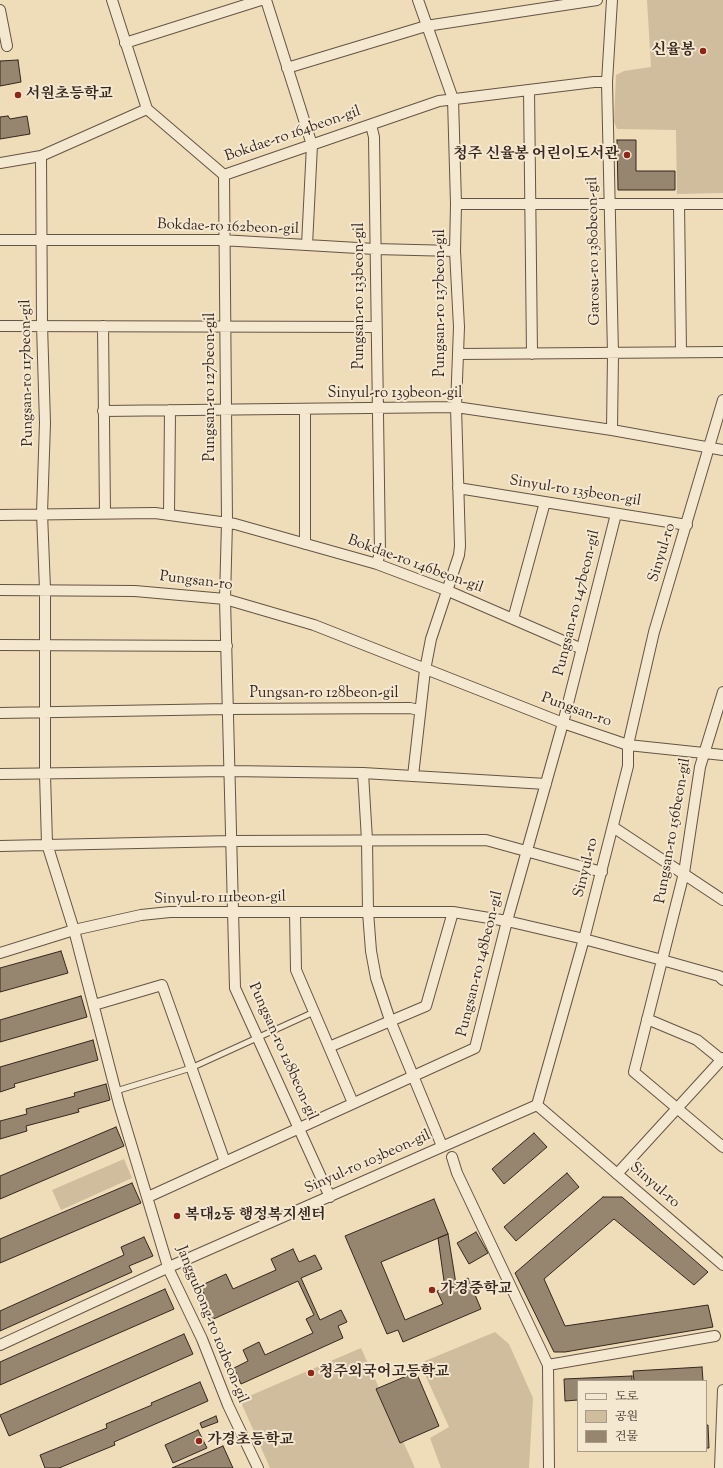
<!DOCTYPE html>
<html>
<head>
<meta charset="utf-8">
<style>
	body { margin:0 }
	#map { position:relative; width:723px; height:1468px; overflow:hidden; background:#efdcb8; font-family:"Sorts Mill Goudy","Noto Serif KR",serif }
	canvas { display:block }
	.legend { position:absolute; left:577px; top:1380px; width:130px; height:72px; box-sizing:border-box; background:#f5e8d1; border:1px solid #a99b8a; margin:0; padding:5px 7px; list-style:none; font-size:12px; color:#36271f }
	.legend li { display:flex; align-items:center; gap:8px; height:20px }
	.legend b { width:20px; border:1px solid #a99b8a }
</style>
</head>
<body>
<div id="map">
<canvas width="723" height="1468"></canvas>
<ul class="legend">
<li><b style="height:5px;background:#f5e8d1"></b>도로</li>
<li><b style="height:11px;background:#d0bd9e"></b>공원</li>
<li><b style="height:11px;background:#96856f"></b>건물</li>
</ul>
</div>
<script>
const ctx = document.querySelector('canvas').getContext('2d');
ctx.lineJoin = 'round';
function fill(path, color) {
  ctx.fillStyle = color;
  ctx.fill(path, 'evenodd');
}
function poly(rows) {
  const path = new Path2D();
  for (const r of rows) {
    path.moveTo(r[0], r[1]);
    for (let i = 2; i < r.length; i += 2) path.lineTo(r[i], r[i + 1]);
  }
  return path;
}
function strokePath(path, color, width, dash) {
  ctx.strokeStyle = color;
  ctx.lineWidth = width;
  ctx.lineCap = dash ? 'butt' : 'round';
  ctx.setLineDash(dash || []);
  ctx.stroke(path);
}
function drawText(font, color, halo, rows, align = 'center') {
  ctx.font = font + ' "Sorts Mill Goudy","Noto Serif KR",serif';
  ctx.lineWidth = 4;
  ctx.setLineDash([]);
  ctx.textBaseline = 'middle';
  ctx.strokeStyle = halo;
  ctx.fillStyle = color;
  for (const [text, x, y, turn = 0] of rows) {
    ctx.save();
    ctx.translate(x, y);
    ctx.rotate((+turn || 0) * Math.PI / 180);
    ctx.textAlign = isNaN(turn) ? turn : align;
    if (halo) ctx.strokeText(text, 0, 0);
    ctx.fillText(text, 0, 0);
    ctx.restore();
  }
}
fill(poly([
	[647,0,723,0,723,193,677,194,676,130,617,129,614,122,616,75,624,71,651,67],
	[124,1159,132,1178,61,1210,52,1190],
	[495,1332,509,1344,533,1398,529,1468,441,1468,430,1438,449,1427,422,1368,425,1361],
	[361,1348,415,1468,270,1468,240,1400]
]), '#d0bd9e');
const building = poly([
	[18,60,21,82,0,86,0,61,18,60],
	[8,116,10,119,27,116,30,134,0,139,0,117,8,116],
	[617,140,636,140,636,171,675,171,675,190,618,190,617,140],
	[61,951,68,973,0,992,0,968,61,951],
	[81,996,87,1017,0,1042,0,1020,81,996],
	[93,1040,98,1060,14,1084,15,1087,0,1092,0,1067,93,1040],
	[106,1084,110,1100,78,1109,79,1112,26,1126,27,1131,0,1139,0,1121,27,1114,26,1109,75,1096,74,1093,106,1084],
	[116,1127,124,1146,0,1199,0,1176,116,1127],
	[534,1133,547,1147,504,1184,492,1169,534,1133],
	[567,1173,579,1187,516,1241,504,1227,567,1173],
	[132,1183,141,1203,0,1263,0,1239,132,1183],
	[603,1197,622,1197,708,1272,694,1285,614,1219,544,1279,565,1326,708,1305,713,1327,565,1352,554,1352,515,1273,603,1197],
	[434,1199,448,1234,381,1262,405,1320,443,1304,437,1291,468,1278,481,1309,403,1342,398,1330,387,1334,345,1236,434,1199],
	[476,1232,488,1253,469,1264,457,1243,476,1232],
	[448,1234,456,1284,445,1288,438,1238,448,1234],
	[144,1237,153,1256,129,1266,132,1272,0,1331,0,1311,124,1255,121,1247,144,1237],
	[293,1249,299,1262,315,1255,322,1269,301,1278,320,1320,341,1310,347,1322,338,1326,343,1338,241,1384,234,1368,248,1361,243,1350,259,1342,265,1355,313,1333,306,1319,314,1315,298,1281,209,1321,200,1301,206,1298,200,1286,226,1274,233,1289,276,1270,271,1259,293,1249],
	[165,1289,174,1309,0,1385,0,1362,165,1289],
	[184,1334,193,1354,9,1436,0,1415,184,1334],
	[702,1367,703,1381,634,1381,633,1371,702,1367],
	[416,1372,439,1426,400,1443,376,1389,416,1372],
	[632,1376,632,1381,578,1381,578,1400,565,1401,564,1379,632,1376],
	[200,1382,208,1401,114,1442,115,1445,59,1468,45,1468,40,1455,107,1428,106,1424,152,1405,151,1403,200,1382],
	[216,1416,218,1422,202,1428,200,1423,216,1416],
	[706,1425,708,1425,709,1448,706,1448,706,1425],
	[198,1430,207,1448,173,1463,165,1445,198,1430],
	[223,1446,233,1468,172,1468,223,1446]
]);
fill(building, '#96856f');
strokePath(building, '#36271f', 1);
const lane = poly([
	[116,1091,191,1068,314,1012]
]);
const street = poly([
	[112,0,147,109],
	[266,0,312,145,307,245],
	[612,0,607,82,613,354,612,430],
	[0,10,7,46],
	[125,43,261,0],
	[287,68,426,26,597,0],
	[529,90,532,354],
	[147,109,224,175,439,101,594,82,607,82],
	[371,125,374,137,380,552,377,564],
	[41,156,42,325,45,423,42,513,45,589,45,774,47,844,74,930,119,1104,169,1270,202,1339,228,1405,258,1468],
	[0,163,41,156,147,109],
	[224,175,227,522,225,599,235,988,330,1197],
	[456,204,723,204],
	[679,204,681,352],
	[0,240,221,240,375,249,455,251],
	[0,326,376,327],
	[103,326,105,513],
	[458,354,723,352],
	[305,409,305,544],
	[103,411,456,407,612,430,723,450],
	[458,488,687,525],
	[0,515,155,513,235,524,377,564,446,590,582,649],
	[169,515,170,410],
	[0,590,135,591,225,599,314,625,563,723,628,745,723,755],
	[513,619,545,502],
	[0,645,227,646],
	[723,692,700,767,684,873,634,1072,723,1147],
	[0,713,228,709,410,708,419,710],
	[363,773,367,840,368,912,371,951,376,978,390,1020,442,1146],
	[0,774,230,771,363,773,546,784],
	[413,776,425,670,431,639,459,555,460,546,456,407,459,327,455,251,456,204,453,99,418,0],
	[613,827,723,900],
	[0,846,231,841,486,840,602,872],
	[295,913,296,970,353,1103],
	[0,953,74,930,141,915,170,912,453,912,507,921,584,939,662,960,719,976,723,980],
	[94,1005,162,985,225,1162],
	[647,1019,697,1040,723,1061],
	[329,1047,426,1006,453,912],
	[537,1105,584,939,628,766,628,745,654,632,723,400],
	[537,1105,723,1265],
	[452,1157,457,1173,548,1365,549,1468],
	[617,1174,723,1058],
	[148,1197,475,1048,507,921,563,723,616,514],
	[0,1345,169,1267,537,1105],
	[548,1365,715,1336],
	[720,1468,723,1390]
]);
strokePath(lane, '#645445', 7);
strokePath(street, '#645445', 12);
strokePath(lane, '#f5e8d1', 5);
strokePath(street, '#f5e8d1', 10);
for (const [x, y, r, color] of [
	[703,51,4,"#8f2418"],
	[18,95,4,"#8f2418"],
	[627,155,4,"#8f2418"],
	[177,1216,4,"#8f2418"],
	[432,1290,4,"#8f2418"],
	[311,1373,4,"#8f2418"],
	[199,1441,4,"#8f2418"]
]) {
  const dot = new Path2D();
  dot.arc(x, y, r, 0, 2 * Math.PI);
  ctx.fillStyle = color;
  ctx.fill(dot);
  strokePath(dot, '#f5e8d1', 1.5);
}
drawText('bold 15px', '#36271f', '#f5e8d1', [
	["신율봉",695,51,"right"],
	["서원초등학교",26,95],
	["청주 신율봉 어린이도서관",619,155,"right"],
	["복대2동 행정복지센터",185,1216],
	["가경중학교",440,1290],
	["청주외국어고등학교",319,1373],
	["가경초등학교",207,1441]
], 'left');
drawText('15px', '#36271f', '#f5e8d1', [
	["Bokdae-ro 164beon-gil",293,135,-19],
	["Bokdae-ro 162beon-gil",228,228,2],
	["Garosu-ro 1380beon-gil",595,251,-91],
	["Pungsan-ro 133beon-gil",360,296,-90],
	["Pungsan-ro 137beon-gil",441,303,-90],
	["Pungsan-ro 117beon-gil",28,373,-91],
	["Pungsan-ro 127beon-gil",211,387,-90],
	["Sinyul-ro 139beon-gil",395,394],
	["Sinyul-ro 135beon-gil",575,492,9],
	["Sinyul-ro",663,553,-73],
	["Bokdae-ro 146beon-gil",415,565,20],
	["Pungsan-ro",196,582,7],
	["Pungsan-ro 147beon-gil",578,603,-76],
	["Pungsan-ro 128beon-gil",324,694],
	["Pungsan-ro",576,711,20],
	["Pungsan-ro 156beon-gil",674,831,-80],
	["Sinyul-ro",587,868,-76],
	["Sinyul-ro 111beon-gil",220,899,-1],
	["Pungsan-ro 148beon-gil",481,964,-76],
	["Pungsan-ro 128beon-gil",282,1052,66],
	["Sinyul-ro 103beon-gil",368,1163,-24],
	["Sinyul-ro",654,1186,41],
	["Janggubong-ro 101beon-gil",211,1325,68]
]);
</script>
</body>
</html>
